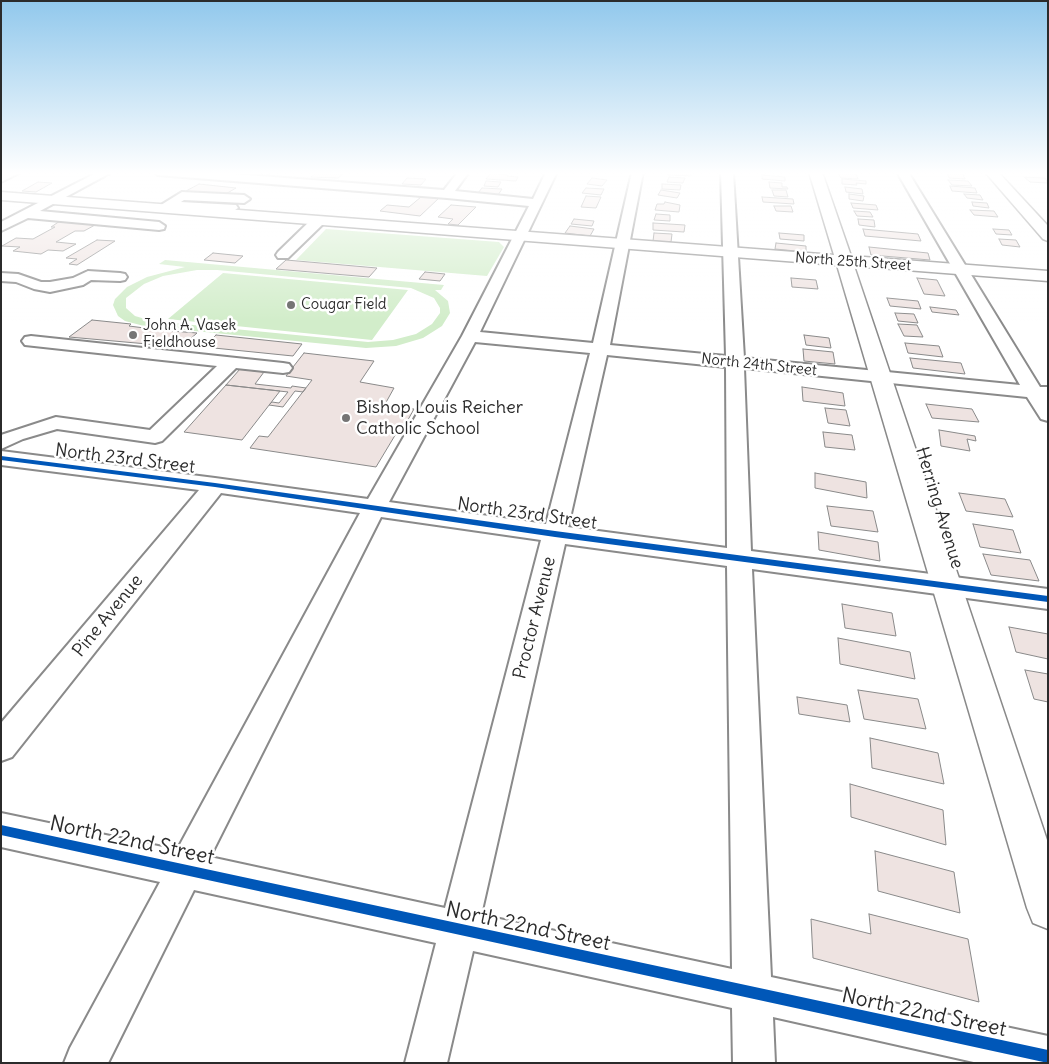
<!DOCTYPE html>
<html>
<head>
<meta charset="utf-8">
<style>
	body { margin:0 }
	#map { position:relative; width:1049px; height:1064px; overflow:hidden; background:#fff; font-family:Delius,sans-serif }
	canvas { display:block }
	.frame { position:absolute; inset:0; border:2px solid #2b2b2b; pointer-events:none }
</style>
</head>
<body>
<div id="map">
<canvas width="1049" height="1064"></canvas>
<div class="frame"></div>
</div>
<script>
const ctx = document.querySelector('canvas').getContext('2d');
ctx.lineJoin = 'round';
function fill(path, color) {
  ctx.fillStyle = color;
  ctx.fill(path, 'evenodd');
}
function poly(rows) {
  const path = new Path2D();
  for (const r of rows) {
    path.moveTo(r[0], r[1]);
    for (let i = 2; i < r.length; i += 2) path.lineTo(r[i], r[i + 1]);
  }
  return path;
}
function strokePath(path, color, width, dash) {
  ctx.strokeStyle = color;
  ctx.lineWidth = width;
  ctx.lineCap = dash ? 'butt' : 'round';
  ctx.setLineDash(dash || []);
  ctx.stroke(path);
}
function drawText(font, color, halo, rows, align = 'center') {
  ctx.font = font + ' Delius,sans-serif';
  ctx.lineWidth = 5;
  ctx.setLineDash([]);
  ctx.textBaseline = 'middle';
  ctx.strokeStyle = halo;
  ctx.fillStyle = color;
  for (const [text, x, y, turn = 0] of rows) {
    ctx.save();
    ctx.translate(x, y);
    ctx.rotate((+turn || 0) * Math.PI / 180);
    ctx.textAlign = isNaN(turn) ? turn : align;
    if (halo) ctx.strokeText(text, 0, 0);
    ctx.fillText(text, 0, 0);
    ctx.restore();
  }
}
fill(poly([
	[326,229,499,242,504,247,487,276,296,260],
	[165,260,444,285,441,290,435,290,448,301,450,313,442,326,423,338,396,346,366,348,144,326,125,321,118,316,113,305,115,299,127,287,147,277,185,267,159,264],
	[197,270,217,270,411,288,434,298,440,308,440,313,432,324,416,334,393,340,368,342,152,321,135,316,126,308,126,298,144,284,163,276],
	[223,273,408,290,372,340,168,319]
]), '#d2edca');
const building = poly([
	[669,172,691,172,691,176,668,175,669,172],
	[316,173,327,173,343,174,338,178,311,177,316,173],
	[491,173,508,175,507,176,518,177,516,181,486,179,491,173],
	[838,173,856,174,858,179,841,178,838,173],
	[947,173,963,174,965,179,949,178,947,173],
	[762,175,785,177,785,181,762,179,762,175],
	[669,177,685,178,683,183,667,182,669,177],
	[1024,177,1045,178,1048,183,1030,182,1024,177],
	[407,178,426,179,421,185,402,184,407,178],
	[592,178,607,180,602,186,587,184,592,178],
	[842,179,866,181,866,184,856,183,857,185,842,184,842,179],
	[948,180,968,181,972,186,952,185,948,180],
	[486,181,501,182,498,187,484,186,486,181],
	[38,182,52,183,36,192,22,191,38,182],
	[769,182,782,183,782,187,787,187,788,189,770,188,769,182],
	[199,184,236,188,224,195,186,191,199,184],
	[662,184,681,185,680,190,662,189,662,184],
	[950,186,975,188,977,193,952,191,950,186],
	[845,187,862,189,863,194,846,192,845,187],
	[482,188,502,189,498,195,478,193,482,188],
	[586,188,604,189,601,195,582,193,586,188],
	[661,190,680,193,677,198,658,195,661,190],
	[772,190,786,190,788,197,774,196,772,190],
	[849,194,864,196,863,201,849,199,849,194],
	[964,194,980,195,983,200,967,198,964,194],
	[586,196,601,197,596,208,581,207,586,196],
	[421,197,439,198,420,216,380,211,387,205,409,207,421,197],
	[762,197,793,199,794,204,763,202,762,197],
	[665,202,680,205,679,212,655,210,657,204,664,204,665,202],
	[972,202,987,203,989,208,973,206,972,202],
	[851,203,876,205,878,210,853,208,851,203],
	[451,205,476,207,458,225,448,224,453,219,438,217,451,205],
	[774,206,791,206,793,212,776,211,774,206],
	[970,210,994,211,998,217,974,215,970,210],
	[854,211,870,212,873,217,857,216,854,211],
	[656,214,670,215,670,221,654,220,656,214],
	[574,219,594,221,592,226,571,224,574,219],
	[858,219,874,220,875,227,859,225,858,219],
	[60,221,95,225,84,231,75,231,56,242,76,244,63,251,48,250,41,254,13,251,20,247,2,246,16,238,33,239,55,227,51,227,60,221],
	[653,223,685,225,684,232,653,230,653,223],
	[570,226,594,229,590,236,565,233,570,226],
	[863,229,918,234,921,241,865,236,863,229],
	[993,229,1009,230,1012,235,996,234,993,229],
	[654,233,672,234,671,242,653,241,654,233],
	[779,233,804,235,804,241,780,239,779,233],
	[999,239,1016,240,1020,247,1002,245,999,239],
	[97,240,115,241,77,265,69,264,77,259,66,258,97,240],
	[776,243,806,246,806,252,775,249,776,243],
	[869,247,928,253,930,260,871,255,869,247],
	[213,253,243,256,235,263,204,260,213,253],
	[286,260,377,268,369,277,276,269,286,260],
	[425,272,445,274,440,281,419,279,425,272],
	[791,278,816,280,818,289,792,287,791,278],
	[917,278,937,280,945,296,924,294,917,278],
	[887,298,918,301,921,309,890,306,887,298],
	[930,307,956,310,959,315,932,312,930,307],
	[895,313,914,314,918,323,898,321,895,313],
	[92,320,131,324,129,326,160,330,197,333,181,347,69,337,92,320],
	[898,324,917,325,923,337,904,336,898,324],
	[216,335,302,344,293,356,204,347,216,335],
	[804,335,829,338,831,348,806,345,804,335],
	[905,343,939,346,943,357,908,353,905,343],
	[803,349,833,352,835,364,804,361,803,349],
	[304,353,374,361,360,382,394,388,384,406,414,409,404,427,400,427,376,467,250,448,259,436,268,437,312,380,286,376,304,353],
	[910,358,961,363,965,374,913,368,910,358],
	[240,369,264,372,255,384,291,388,292,386,306,388,303,392,295,391,283,407,269,405,272,402,279,403,288,392,226,385,240,369],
	[226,385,280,391,242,440,184,432,226,385],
	[802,387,843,393,845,406,803,401,802,387],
	[926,404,972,409,979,422,932,418,926,404],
	[825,408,846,410,850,426,828,423,825,408],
	[939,430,975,436,976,441,967,439,970,451,941,446,939,430],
	[823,432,852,435,855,450,825,447,823,432],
	[815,473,866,482,867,498,815,488,815,473],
	[959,493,1005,499,1013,517,966,511,959,493],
	[827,506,873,511,878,532,831,526,827,506],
	[973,524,1013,530,1021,553,980,547,973,524],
	[818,532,878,542,880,561,819,550,818,532],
	[983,554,1030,560,1039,581,991,575,983,554],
	[842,604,892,613,896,636,845,628,842,604],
	[1009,627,1048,634,1048,659,1016,652,1009,627],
	[838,638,910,652,915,679,840,664,838,638],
	[1025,670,1048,674,1048,702,1034,699,1025,670],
	[858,690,918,699,926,729,864,719,858,690],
	[797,697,847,705,850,722,799,714,797,697],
	[870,738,938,753,944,784,872,768,870,738],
	[850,784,943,810,946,845,851,817,850,784],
	[875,851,954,872,960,913,878,891,875,851],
	[869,914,968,939,979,1002,813,958,811,919,871,934,869,914]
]);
fill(building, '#eee3e1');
strokePath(building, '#8a8a8a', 1);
const minor = poly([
	[6,172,21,172,1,182,1,175,6,172],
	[98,172,112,172,40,211,159,222,165,226,164,229,159,230,28,218,1,231,1,222,98,172],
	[153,172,207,172,444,190,458,172,469,172,455,191,533,199,546,172,557,172,480,332,593,343,632,172,643,172,610,345,726,356,721,172,733,172,744,358,1020,385,897,172,908,172,1040,387,1048,387,1048,421,1041,419,1027,397,744,368,751,551,1048,589,1048,609,752,569,771,977,1048,1036,1048,1063,978,1063,773,1017,775,1063,733,1063,732,1008,473,951,447,1063,405,1063,436,943,194,890,108,1063,64,1063,70,1048,160,882,1,847,1,813,177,850,360,513,221,493,12,757,1,761,1,723,199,490,1,465,1,451,215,478,368,499,462,336,529,206,447,198,158,175,153,172],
	[475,342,590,353,546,524,389,502,475,342],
	[607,355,726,367,727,548,568,527,607,355],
	[381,517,541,540,445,908,210,857,381,517],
	[565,544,727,566,732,969,481,915,565,544],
	[182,192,244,195,250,199,244,203,184,200,181,202,236,205,238,208,232,212,167,209,161,205,182,192],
	[318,217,323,218,324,221,323,224,288,258,278,258,276,255,278,252,313,218,318,217],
	[88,271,120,273,125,274,127,277,125,280,120,281,91,280,83,285,50,292,34,289,16,282,1,281,1,273,18,274,41,282,50,282,73,278,88,271],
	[31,336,283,363,289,364,292,368,289,372,283,373,236,368,162,441,155,443,57,429,23,439,1,449,1,435,56,417,150,430,217,366,25,345,22,341,25,337,31,336]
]);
const major = poly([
	[809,172,822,172,851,256,1048,271,1048,281,854,266,1048,843,1048,929,1033,923,1027,908,837,265,1,200,1,192,834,255,809,172],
	[985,172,998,172,1048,226,1048,241,1043,239,985,172]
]);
strokePath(minor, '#8a8a8a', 4);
strokePath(major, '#8a8a8a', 3);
fill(minor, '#fff');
fill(major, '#fff');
fill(poly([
	[1,456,215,483,555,531,1048,596,1048,602,555,537,215,487,1,460,1,456],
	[1,825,1048,1050,1048,1063,1,835,1,825]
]), '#0057b8');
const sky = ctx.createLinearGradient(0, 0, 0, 321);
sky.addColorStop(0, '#91c8ec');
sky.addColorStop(0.54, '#fff');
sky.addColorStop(1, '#ffffff00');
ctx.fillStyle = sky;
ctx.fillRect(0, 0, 1049, 321);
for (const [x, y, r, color] of [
	[291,305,5,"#757575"],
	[133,335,5,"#757575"],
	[346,418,5,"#757575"]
]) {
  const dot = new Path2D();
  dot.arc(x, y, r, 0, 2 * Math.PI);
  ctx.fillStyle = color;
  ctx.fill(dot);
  strokePath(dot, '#fff', 2);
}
drawText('15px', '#2b2b2b', '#fff', [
	["North 25th Street",853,262,4],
	["North 24th Street",759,365,6]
]);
drawText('15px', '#2b2b2b', '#fff', [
	["Cougar Field",301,305],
	["John A. Vasek",143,326],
	["Fieldhouse",143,343]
], 'left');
drawText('18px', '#2b2b2b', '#fff', [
	["Bishop Louis Reicher",356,408],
	["Catholic School",356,429]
], 'left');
drawText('18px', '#2b2b2b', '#fff', [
	["North 23rd Street",125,459,7],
	["Herring Avenue",939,508,73],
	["North 23rd Street",527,514,8],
	["Pine Avenue",108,616,-51],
	["Proctor Avenue",535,618,-76]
]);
drawText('21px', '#2b2b2b', '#fff', [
	["North 22nd Street",132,841,12],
	["North 22nd Street",528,927,12],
	["North 22nd Street",924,1013,12]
]);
</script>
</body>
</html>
